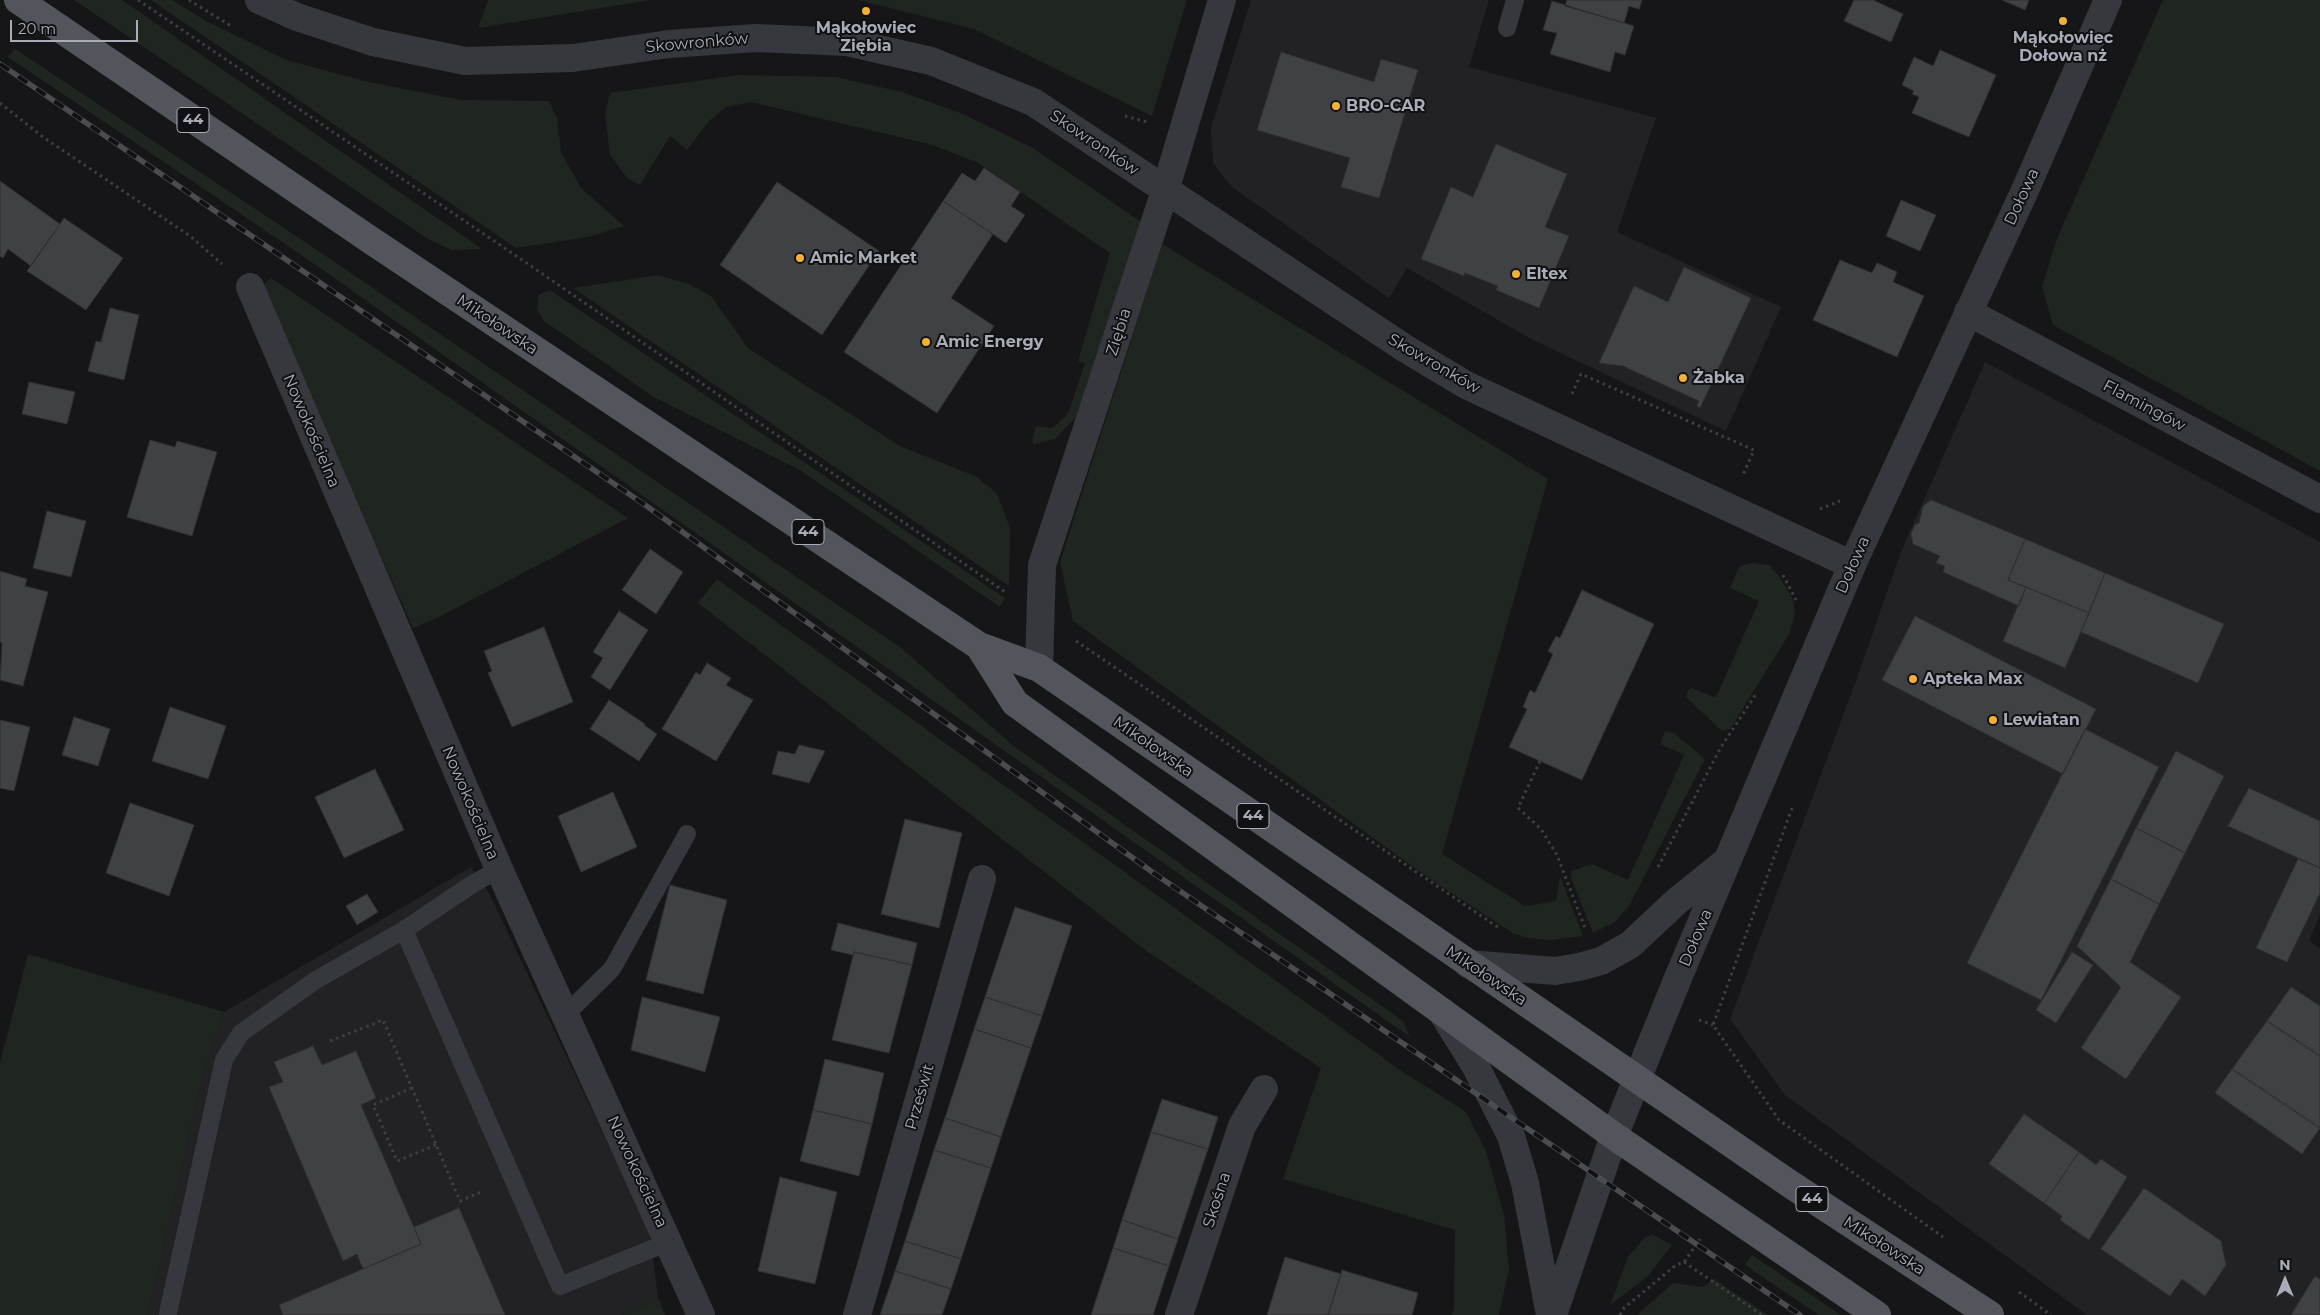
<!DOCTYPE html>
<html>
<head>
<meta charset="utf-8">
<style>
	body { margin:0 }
	#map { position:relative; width:2320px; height:1315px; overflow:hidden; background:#161618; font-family:Montserrat,sans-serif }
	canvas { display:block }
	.north { position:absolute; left:2260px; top:1255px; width:50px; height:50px; -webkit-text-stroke:4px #111113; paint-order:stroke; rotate:0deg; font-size:14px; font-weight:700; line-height:20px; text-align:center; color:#a8adb8 }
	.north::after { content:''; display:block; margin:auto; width:18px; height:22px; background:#a8adb8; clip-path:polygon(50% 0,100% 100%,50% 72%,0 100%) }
	.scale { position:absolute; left:10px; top:20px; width:128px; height:22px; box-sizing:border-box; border:2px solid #a8adb8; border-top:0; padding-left:6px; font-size:15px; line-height:18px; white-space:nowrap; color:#a8adb8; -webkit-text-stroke:4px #111113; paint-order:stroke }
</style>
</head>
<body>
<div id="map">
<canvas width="2320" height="1315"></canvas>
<div class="north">N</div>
<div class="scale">20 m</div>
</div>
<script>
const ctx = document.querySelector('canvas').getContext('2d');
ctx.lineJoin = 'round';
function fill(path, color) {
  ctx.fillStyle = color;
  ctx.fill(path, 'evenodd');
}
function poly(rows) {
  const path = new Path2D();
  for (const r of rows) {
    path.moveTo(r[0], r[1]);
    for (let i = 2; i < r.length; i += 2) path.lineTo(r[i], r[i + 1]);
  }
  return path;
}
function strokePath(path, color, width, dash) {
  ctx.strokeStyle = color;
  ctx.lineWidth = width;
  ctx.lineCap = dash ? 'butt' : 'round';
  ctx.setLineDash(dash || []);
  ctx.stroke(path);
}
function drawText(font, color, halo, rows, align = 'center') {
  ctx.font = font + ' Montserrat,sans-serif';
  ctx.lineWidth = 4;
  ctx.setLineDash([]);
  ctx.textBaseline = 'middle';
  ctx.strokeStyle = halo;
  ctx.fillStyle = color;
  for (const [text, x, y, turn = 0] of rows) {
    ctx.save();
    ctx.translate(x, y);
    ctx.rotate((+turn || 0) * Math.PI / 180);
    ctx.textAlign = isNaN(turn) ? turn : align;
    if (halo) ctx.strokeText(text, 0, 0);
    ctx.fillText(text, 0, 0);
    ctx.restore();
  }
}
fill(poly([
	[1251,0,1489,0,1469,67,1656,118,1617,232,1781,307,1726,431,1533,340,1407,268,1389,298,1232,187,1213,163,1211,128],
	[1985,362,2320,542,2320,915,2309,940,2320,949,2320,1315,2087,1315,1785,1095,1730,1019,1857,678,1902,549],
	[471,867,490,895,650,1233,658,1298,622,1315,148,1315,202,1081,224,1012]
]), '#222225');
fill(poly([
	[74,0,122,0,482,249,452,250,428,239],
	[151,0,172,0,206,21,286,60,369,82,461,100,549,101,557,118,561,152,581,188,624,226,588,237,516,248],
	[488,0,651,0,478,28],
	[858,0,1187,0,1152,116,974,29],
	[2163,0,2320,0,2320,471,2053,325,2042,287,2056,241],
	[15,49,311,246,901,648,1016,748,1403,1021,1410,1037,303,256,8,57],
	[739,75,836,77,902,92,963,114,1033,148,1141,222,1085,408,1055,439,1034,444,1032,440,1036,426,1052,428,1068,414,1085,363,1078,361,1110,253,978,163,933,145,751,102,726,107,709,121,687,150,670,136,640,185,627,178,610,155,605,113,610,93],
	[1162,244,1548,479,1442,854,1525,906,1556,901,1560,876,1583,936,1550,940,1528,938,1513,933,1430,879,1073,621,1060,562],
	[658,275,689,284,711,296,748,348,900,446,975,476,997,493,1010,528,1009,586,573,288],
	[271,278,628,518,437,618,413,628,260,288],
	[550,290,1005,598,1000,607,800,470,654,397,544,321,537,309,538,295],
	[1751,563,1769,565,1781,579,1793,600,1795,615,1788,636,1730,729,1722,731,1686,697,1688,690,1692,688,1714,697,1717,695,1759,601,1730,588,1739,567],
	[717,579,1400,1070,1466,1112,1486,1151,1504,1215,1509,1269,1499,1315,1452,1315,1454,1308,1455,1230,1283,1179,1321,1068,1145,950,698,603],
	[1665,731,1674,733,1705,759,1629,906,1615,922,1593,933,1571,878,1572,871,1592,864,1628,880,1684,755,1660,744],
	[28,954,224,1012,202,1081,148,1315,0,1315,0,1063],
	[1652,1234,1672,1245,1648,1276,1610,1305,1628,1257,1644,1238],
	[1752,1255,1841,1315,1819,1315,1745,1265],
	[1714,1279,1768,1315,1637,1315,1673,1283,1703,1287],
	[658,1298,665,1315,622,1315]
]), '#1e261f');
const building = poly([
	[1567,0,1642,0,1639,9,1629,6,1624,23,1565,6,1567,0],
	[1854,0,1873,0,1903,14,1891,42,1844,21,1854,0],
	[2002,0,2029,0,2025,10,2002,0],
	[1552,1,1634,26,1625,55,1615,52,1610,72,1550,54,1557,33,1543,30,1552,1],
	[1940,50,1996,75,1969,137,1912,113,1919,97,1912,94,1914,91,1902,85,1914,57,1933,66,1940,50],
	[1281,52,1374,82,1381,59,1418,70,1379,198,1341,187,1350,158,1257,130,1281,52],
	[1496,144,1567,174,1545,227,1569,236,1539,308,1496,290,1498,286,1465,273,1464,276,1421,259,1451,187,1473,197,1496,144],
	[984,168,1020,192,1011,206,1025,215,1006,243,943,201,962,173,975,181,984,168],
	[0,181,60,224,31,266,8,249,3,258,0,256,0,181],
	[777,182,879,251,822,335,720,265,777,182],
	[1901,200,1936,215,1920,251,1886,236,1901,200],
	[943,201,993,234,951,298,994,326,937,413,844,352,943,201],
	[64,218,123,258,86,310,27,271,64,218],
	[1840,260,1872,273,1877,263,1897,272,1893,282,1924,296,1897,357,1813,320,1840,260],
	[1684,267,1751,298,1700,408,1697,406,1699,401,1623,366,1599,363,1634,286,1668,302,1684,267],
	[110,308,139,315,124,380,88,371,96,341,101,342,110,308],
	[29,382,75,392,67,424,22,414,29,382],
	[150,440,175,447,177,441,217,452,192,536,127,517,150,440],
	[1931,500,2025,539,2008,580,2026,587,2019,606,1943,572,1945,566,1936,563,1940,556,1913,544,1911,533,1915,525,1919,523,1923,506,1931,500],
	[47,511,86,521,71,577,33,568,47,511],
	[2025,539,2105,573,2089,613,2008,580,2025,539],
	[650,549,683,572,656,614,622,590,650,549],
	[0,571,27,579,25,586,48,592,23,686,0,680,2,643,0,642,0,571],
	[2105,573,2224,624,2198,683,2081,632,2105,573],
	[2026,587,2089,613,2065,668,2003,641,2026,587],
	[1582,590,1654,624,1582,780,1509,747,1527,709,1523,707,1530,690,1535,693,1553,654,1548,651,1556,636,1560,638,1582,590],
	[619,611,648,630,610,690,591,677,603,658,593,652,619,611],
	[1915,616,2096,709,2063,774,1882,680,1915,616],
	[544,627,573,702,512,727,488,673,492,671,484,651,544,627],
	[707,663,731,678,726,685,753,700,716,761,662,729,696,672,700,675,707,663],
	[609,700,645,724,644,725,657,734,639,761,590,729,609,700],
	[170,707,226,726,208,779,152,761,170,707],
	[74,717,110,729,98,766,62,755,74,717],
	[0,720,30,727,14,791,0,788,0,720],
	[2085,729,2159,767,2041,1000,1967,963,2085,729],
	[799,745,825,751,809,783,772,774,778,751,795,754,799,745],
	[2176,751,2224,776,2185,853,2136,828,2176,751],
	[375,769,404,830,344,858,315,797,375,769],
	[2249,788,2320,821,2320,868,2228,826,2249,788],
	[613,792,637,847,581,872,558,816,613,792],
	[130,803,194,825,169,896,106,873,130,803],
	[905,819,962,833,939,928,881,914,905,819],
	[2136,828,2185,853,2159,904,2111,879,2136,828],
	[2298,859,2320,868,2320,893,2287,962,2256,948,2298,859],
	[2111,879,2159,904,2130,962,2181,997,2126,1079,2081,1048,2121,987,2077,946,2111,879],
	[670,885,727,900,703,994,646,980,670,885],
	[367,894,378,912,357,925,346,906,367,894],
	[1015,907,1072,926,1042,1016,985,997,1015,907],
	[838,923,917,943,912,965,854,952,853,955,831,950,838,923],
	[854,952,912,965,889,1053,832,1040,854,952],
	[2072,952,2093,965,2056,1023,2036,1010,2072,952],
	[2291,987,2320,1006,2320,1056,2267,1021,2291,987],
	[642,997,720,1017,705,1072,631,1050,642,997],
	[985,997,1042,1016,1031,1048,974,1029,985,997],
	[2267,1021,2320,1056,2320,1128,2232,1069,2267,1021],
	[974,1029,1031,1048,1001,1137,945,1118,974,1029],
	[313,1046,322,1065,356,1051,376,1098,361,1105,421,1244,363,1269,357,1254,343,1261,269,1087,283,1082,274,1062,313,1046],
	[825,1059,884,1073,872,1124,813,1110,825,1059],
	[2232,1069,2320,1128,2302,1154,2215,1093,2232,1069],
	[1162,1099,1218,1117,1208,1149,1151,1132,1162,1099],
	[813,1110,872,1124,859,1176,800,1161,813,1110],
	[2024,1114,2079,1152,2044,1203,1989,1164,2024,1114],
	[945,1118,1001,1137,991,1168,934,1150,945,1118],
	[1151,1132,1208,1149,1178,1239,1122,1220,1151,1132],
	[934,1150,991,1168,961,1259,905,1241,934,1150],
	[2079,1152,2096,1165,2101,1159,2127,1177,2089,1240,2060,1220,2062,1216,2044,1203,2079,1152],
	[780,1177,837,1192,815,1284,758,1271,780,1177],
	[2144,1188,2221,1241,2226,1265,2205,1296,2182,1279,2170,1296,2101,1249,2144,1188],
	[459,1208,505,1315,283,1315,279,1305,421,1244,414,1227,459,1208],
	[1122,1220,1178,1239,1169,1266,1113,1248,1122,1220],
	[905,1241,961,1259,951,1289,895,1271,905,1241],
	[1113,1248,1169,1266,1153,1315,1091,1315,1113,1248],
	[1285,1257,1341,1274,1328,1315,1267,1315,1285,1257],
	[1342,1270,1418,1293,1412,1315,1328,1315,1342,1270],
	[895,1271,951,1289,942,1315,880,1315,895,1271],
	[2315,1276,2320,1279,2320,1315,2291,1315,2315,1276]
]);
fill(building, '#404145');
strokePath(building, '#303034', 1);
strokePath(poly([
	[138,0,531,266,1005,592],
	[189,0,231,26],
	[0,103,43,137,190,236,222,264],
	[1125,116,1147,122],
	[1572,394,1581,374,1754,450,1743,475],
	[1820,509,1840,501],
	[1783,575,1796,600],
	[1076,641,1499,928],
	[1540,761,1518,808,1541,829,1557,855,1585,928],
	[1792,808,1713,1025,1779,1120,1943,1237],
	[1658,867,1721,747,1756,694],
	[1699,1020,1713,1025],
	[330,1041,383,1020,460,1201,483,1191],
	[412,1088,373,1105,397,1161,436,1145],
	[1684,1262,1762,1315],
	[2019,1292,2051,1315],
	[1620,1315,1624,1308,1676,1265,1684,1262,1700,1239]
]), '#3d3f44', 3, [2.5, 4]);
strokePath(poly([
	[1507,28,1515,0],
	[499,869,471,885,404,930,560,1286,669,1242],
	[565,1015,612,969,687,834],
	[168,1313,224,1060,241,1033,316,980,404,930]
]), '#37383d', 18);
strokePath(poly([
	[250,287,499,869,701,1315],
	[1968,312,2320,499],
	[1852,565,2026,188,2108,0],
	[1039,668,1042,565,1165,191,1222,0],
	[857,1315,982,879],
	[1179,1315,1242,1126,1264,1089]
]), '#37383d', 28);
strokePath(poly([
	[259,0,297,17,373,42,465,61,573,58,669,44,756,38,847,42,931,61,1033,102,1406,349,1466,385,1852,565,1678,978,1614,1136,1553,1315],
	[1468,964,1555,971,1579,967,1601,961,1630,945,1677,901,1728,860],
	[1442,1012,1475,1065,1511,1136,1525,1183,1550,1315]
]), '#37383d', 28);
strokePath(poly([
	[18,0,369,239,979,646,1039,668,1790,1184,1990,1315],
	[979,646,1015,703,1614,1136,1877,1315]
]), '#53555c', 28);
const rail = poly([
	[0,64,648,507,1155,874,1800,1315]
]);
strokePath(rail, '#4a4c52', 5.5);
strokePath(rail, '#111113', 4, [11]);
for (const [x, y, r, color] of [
	[866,11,5,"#f2b134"],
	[2063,21,5,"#f2b134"],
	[1336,106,5,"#f2b134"],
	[800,258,5,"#f2b134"],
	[1516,274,5,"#f2b134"],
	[926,342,5,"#f2b134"],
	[1683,378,5,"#f2b134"],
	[1913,679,5,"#f2b134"],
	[1993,720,5,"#f2b134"]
]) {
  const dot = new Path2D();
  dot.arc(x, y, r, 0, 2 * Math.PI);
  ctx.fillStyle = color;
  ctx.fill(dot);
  strokePath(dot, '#111113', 2);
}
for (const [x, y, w] of [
	[193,120,32],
	[808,532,32],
	[1253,816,32],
	[1812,1199,32]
]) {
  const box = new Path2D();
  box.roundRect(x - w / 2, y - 12.5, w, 25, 4);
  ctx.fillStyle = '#111113';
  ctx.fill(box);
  strokePath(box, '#a8adb8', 1);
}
drawText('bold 15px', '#a8adb8', null, [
	["44",193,120],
	["44",808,532],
	["44",1253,816],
	["44",1812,1199]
]);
drawText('bold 16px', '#a8adb8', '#111113', [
	["Mąkołowiec",866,28,"center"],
	["Ziębia",866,46,"center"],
	["Mąkołowiec",2063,38,"center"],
	["Dołowa nż",2063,56,"center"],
	["BRO-CAR",1346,106],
	["Amic Market",810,258],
	["Eltex",1526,274],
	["Amic Energy",936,342],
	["Żabka",1693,378],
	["Apteka Max",1923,679],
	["Lewiatan",2003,720]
], 'left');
drawText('16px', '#a8adb8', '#111113', [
	["Skowronków",697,43,-5],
	["Skowronków",1094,143,34],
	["Dołowa",2022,197,-65],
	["Mikołowska",497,325,34],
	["Ziębia",1119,332,-72],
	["Skowronków",1434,364,30],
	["Flamingów",2144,406,28],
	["Nowokościelna",311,431,67],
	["Dołowa",1853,565,-66],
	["Mikołowska",1153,747,35],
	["Nowokościelna",470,803,67],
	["Dołowa",1696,938,-67],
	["Mikołowska",1486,976,34],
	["Prześwit",920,1097,-74],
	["Nowokościelna",637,1172,65],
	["Skośna",1217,1200,-72],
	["Mikołowska",1884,1246,33]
]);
</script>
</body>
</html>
